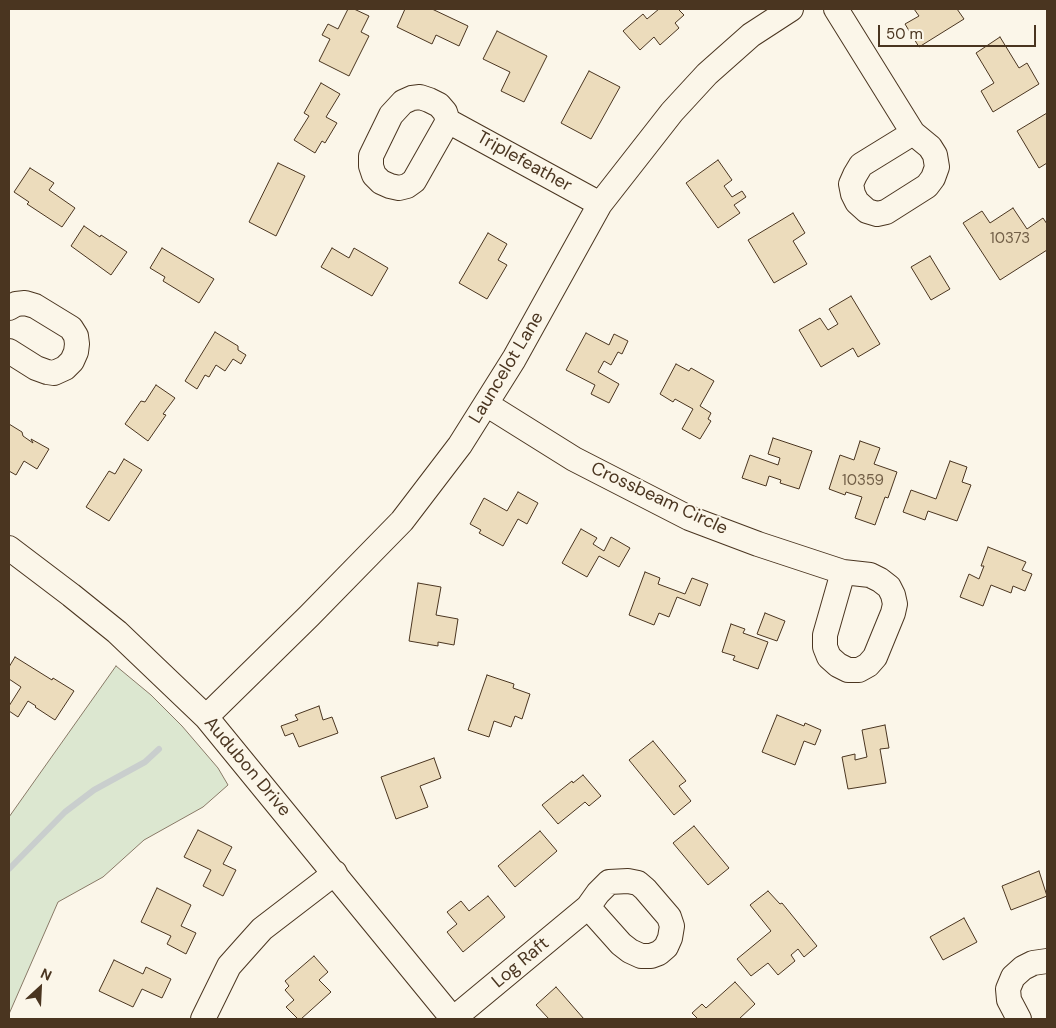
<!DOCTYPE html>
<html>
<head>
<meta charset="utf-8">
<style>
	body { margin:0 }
	#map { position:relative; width:1056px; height:1028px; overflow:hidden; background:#fbf6e9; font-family:"DM Sans",sans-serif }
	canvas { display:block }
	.frame { position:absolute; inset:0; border:10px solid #4a3520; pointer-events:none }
	.north { position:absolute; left:15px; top:963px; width:50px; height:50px; -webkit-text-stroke:4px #fbf6e9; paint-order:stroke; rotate:25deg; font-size:14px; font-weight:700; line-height:20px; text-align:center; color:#4a3520 }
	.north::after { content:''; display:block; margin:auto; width:18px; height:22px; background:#4a3520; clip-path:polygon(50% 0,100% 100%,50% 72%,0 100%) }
	.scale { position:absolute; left:878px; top:25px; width:158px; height:22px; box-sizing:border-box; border:2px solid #4a3520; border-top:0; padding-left:6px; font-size:15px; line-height:18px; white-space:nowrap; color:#4a3520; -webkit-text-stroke:4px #fbf6e9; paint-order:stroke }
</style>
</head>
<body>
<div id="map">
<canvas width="1056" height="1028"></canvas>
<div class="frame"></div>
<div class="north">N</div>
<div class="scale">50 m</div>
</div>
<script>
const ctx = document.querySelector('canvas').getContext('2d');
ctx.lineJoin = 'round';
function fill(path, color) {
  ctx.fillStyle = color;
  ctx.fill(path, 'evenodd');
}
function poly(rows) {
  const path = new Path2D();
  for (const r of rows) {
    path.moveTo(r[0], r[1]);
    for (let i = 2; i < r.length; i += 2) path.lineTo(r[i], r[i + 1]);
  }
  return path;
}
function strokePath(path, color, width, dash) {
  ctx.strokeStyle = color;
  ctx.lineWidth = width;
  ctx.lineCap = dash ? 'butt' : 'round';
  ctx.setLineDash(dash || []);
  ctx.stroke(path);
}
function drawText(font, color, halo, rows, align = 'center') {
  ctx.font = font + ' "DM Sans",sans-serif';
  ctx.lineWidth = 4;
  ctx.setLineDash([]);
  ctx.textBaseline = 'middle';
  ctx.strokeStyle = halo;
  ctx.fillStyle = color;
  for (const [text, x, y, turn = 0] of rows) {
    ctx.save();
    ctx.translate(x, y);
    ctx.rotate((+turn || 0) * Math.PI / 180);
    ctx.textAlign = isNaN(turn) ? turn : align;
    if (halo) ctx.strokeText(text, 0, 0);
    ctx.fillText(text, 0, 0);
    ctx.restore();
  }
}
const green = poly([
	[116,666,151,695,182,726,218,768,228,785,203,807,144,840,103,877,58,902,9,1014,9,817,116,666]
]);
fill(green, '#dce7d0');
strokePath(green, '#887966', 1);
strokePath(poly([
	[9,869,65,812,94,790,145,762,159,749]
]), '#c9cecd', 6);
const building = poly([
	[348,9,354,9,369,16,361,32,369,36,349,76,319,61,330,39,322,35,328,24,338,29,348,9],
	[405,9,432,9,468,26,459,46,436,35,432,44,397,27,405,9],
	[659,9,678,9,684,15,675,23,679,28,660,45,654,37,640,50,623,31,643,14,647,19,659,9],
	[914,9,957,9,964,19,919,47,905,24,919,16,914,9],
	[497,31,547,56,524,102,501,91,510,72,483,59,497,31],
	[1000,37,1019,68,1027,63,1039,84,993,112,981,91,994,83,976,53,1000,37],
	[589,71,620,87,591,139,561,123,589,71],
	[321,83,340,94,326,117,337,123,325,143,322,141,315,153,294,140,309,116,304,113,321,83],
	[1047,113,1047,163,1039,168,1017,131,1047,113],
	[718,160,732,180,724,186,732,197,742,191,746,197,734,205,740,213,718,228,686,183,718,160],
	[278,163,305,176,276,236,249,222,278,163],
	[30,168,54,183,49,190,75,208,62,227,27,204,29,202,14,192,30,168],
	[1013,208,1027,229,1043,218,1047,224,1047,250,1000,280,963,223,982,211,990,223,1013,208],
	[793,213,805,233,793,241,807,264,774,283,748,240,793,213],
	[84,226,100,237,101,235,127,252,111,275,71,246,84,226],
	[488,233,507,244,498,260,507,265,487,299,459,283,488,233],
	[162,248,214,279,199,303,163,281,165,277,150,268,162,248],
	[332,248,349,258,354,248,388,268,372,296,321,267,332,248],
	[930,256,950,289,931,300,911,267,930,256],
	[851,296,880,344,858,357,853,348,821,367,799,330,820,318,828,330,838,324,829,309,851,296],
	[215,332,238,346,238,350,246,355,241,364,233,359,225,371,216,365,209,377,205,375,197,389,185,381,215,332],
	[586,333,609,345,614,334,628,341,622,354,618,352,611,365,604,361,598,372,619,384,609,403,591,394,595,385,566,370,586,333],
	[676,364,689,371,691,368,714,381,700,406,711,413,708,419,711,421,700,439,682,429,693,409,675,399,673,402,660,394,676,364],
	[156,385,175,398,163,414,166,415,148,441,125,424,141,401,145,402,156,385],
	[9,424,22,432,23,436,33,443,31,439,49,449,37,469,24,461,16,475,9,471,9,424],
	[773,438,812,451,799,489,780,483,781,480,769,476,766,486,742,478,750,455,778,465,780,458,768,454,773,438],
	[860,441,880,448,874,464,897,472,888,498,885,497,875,525,855,518,862,497,846,492,845,495,829,489,840,455,854,460,860,441],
	[124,459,142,470,109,521,86,507,109,471,115,474,124,459],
	[950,461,967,467,962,482,971,485,957,521,928,511,925,520,903,512,911,490,936,499,950,461],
	[518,492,538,503,527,524,518,519,503,546,479,533,481,530,470,524,484,498,507,511,518,492],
	[581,529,597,538,593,544,604,551,611,537,630,548,619,567,599,556,587,577,562,563,581,529],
	[988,547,1026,562,1022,570,1032,574,1025,591,1013,586,1011,593,991,585,983,606,960,597,969,574,979,579,984,566,981,566,988,547],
	[645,572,660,578,658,584,685,594,692,578,708,584,700,606,677,597,669,617,659,613,654,625,629,615,645,572],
	[418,583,441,587,436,615,458,619,454,645,438,642,438,646,409,641,418,583],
	[765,613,785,621,777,641,757,634,765,613],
	[731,624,745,629,743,633,768,642,758,669,733,660,735,656,722,652,731,624],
	[15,657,52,680,53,678,74,691,55,720,35,707,36,706,28,701,18,717,9,711,9,706,21,687,9,679,9,667,15,657],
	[487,675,514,684,513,688,530,694,522,719,515,716,511,727,494,721,489,737,468,730,487,675],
	[319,706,323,720,332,717,338,733,299,747,293,733,285,736,281,726,298,720,295,715,319,706],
	[777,715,804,726,805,723,821,730,815,745,804,741,795,765,762,752,777,715],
	[885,725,889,748,880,749,886,783,848,789,842,757,855,754,855,760,867,757,862,730,885,725],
	[653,741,686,781,679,786,691,801,674,815,629,760,653,741],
	[434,758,441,778,420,786,428,807,396,819,381,777,434,758],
	[583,775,601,796,589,806,585,802,558,824,542,805,572,781,573,783,583,775],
	[694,826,729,868,708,885,673,843,694,826],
	[198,830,232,847,223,864,236,870,223,896,203,886,211,870,184,857,198,830],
	[540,831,557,851,515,887,498,866,540,831],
	[1039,871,1047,896,1011,910,1002,886,1039,871],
	[157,888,191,905,181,926,196,933,186,954,167,944,171,936,141,922,157,888],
	[768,891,780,904,782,903,817,946,804,957,798,949,791,955,795,961,778,975,768,963,751,976,737,959,771,931,750,905,768,891],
	[488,896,505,917,463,952,447,932,457,924,447,912,461,901,469,911,488,896],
	[964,918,977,942,943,960,930,937,964,918],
	[314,956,328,972,319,980,331,992,301,1019,298,1019,286,1007,294,1000,285,990,289,986,285,981,314,956],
	[114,960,143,974,146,967,171,979,162,998,142,989,133,1007,99,991,114,960],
	[735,982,755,1004,739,1019,698,1019,692,1013,702,1004,706,1008,735,982],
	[556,987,584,1019,549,1019,536,1005,556,987]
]);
fill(building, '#ecdcbc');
strokePath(building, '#4a3520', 1);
const minor = poly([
	[836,9,913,133,930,147,935,155,937,167,933,178,927,186,886,212,877,214,867,211,857,202,853,194,851,184,855,175,861,165,913,133],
	[448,121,414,181,407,186,399,188,390,186,381,182,374,175,371,166,371,156,391,115,403,102,412,98,420,97,429,100,439,105,445,112,448,121,600,204],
	[9,308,16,304,25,303,35,306,71,328,76,336,77,344,76,352,72,361,65,368,54,373,47,372,36,368,9,351],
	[486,404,574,459,689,518,758,544,843,572,870,575,880,580,889,587,893,595,895,604,893,613,875,657,868,665,859,670,848,670,838,665,829,657,825,647,825,635,843,572],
	[9,548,71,595,117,632,206,717,453,1019],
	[206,717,309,616,402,521,460,445,514,359,600,204,672,112,707,74,751,35,791,9],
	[203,1019,229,966,245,948,262,929,335,873],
	[453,1019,588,907,598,893,609,882,628,881,638,883,645,889,669,917,672,926,670,938,666,947,659,953,651,956,641,956,630,951,621,944,588,907],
	[1019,1019,1009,1000,1008,989,1013,977,1023,968,1033,963,1047,961]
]);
strokePath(minor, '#4a3520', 26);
strokePath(minor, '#fbf6e9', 24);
drawText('15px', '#725f47', null, [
	["10373",1010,239],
	["10359",863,481]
]);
drawText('18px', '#4a3520', '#fbf6e9', [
	["Triplefeather",524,162,29],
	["Launcelot Lane",507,368,-59],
	["Crossbeam Circle",659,499,25],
	["Audubon Drive",247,767,50],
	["Log Raft",521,963,-40]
]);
</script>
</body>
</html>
